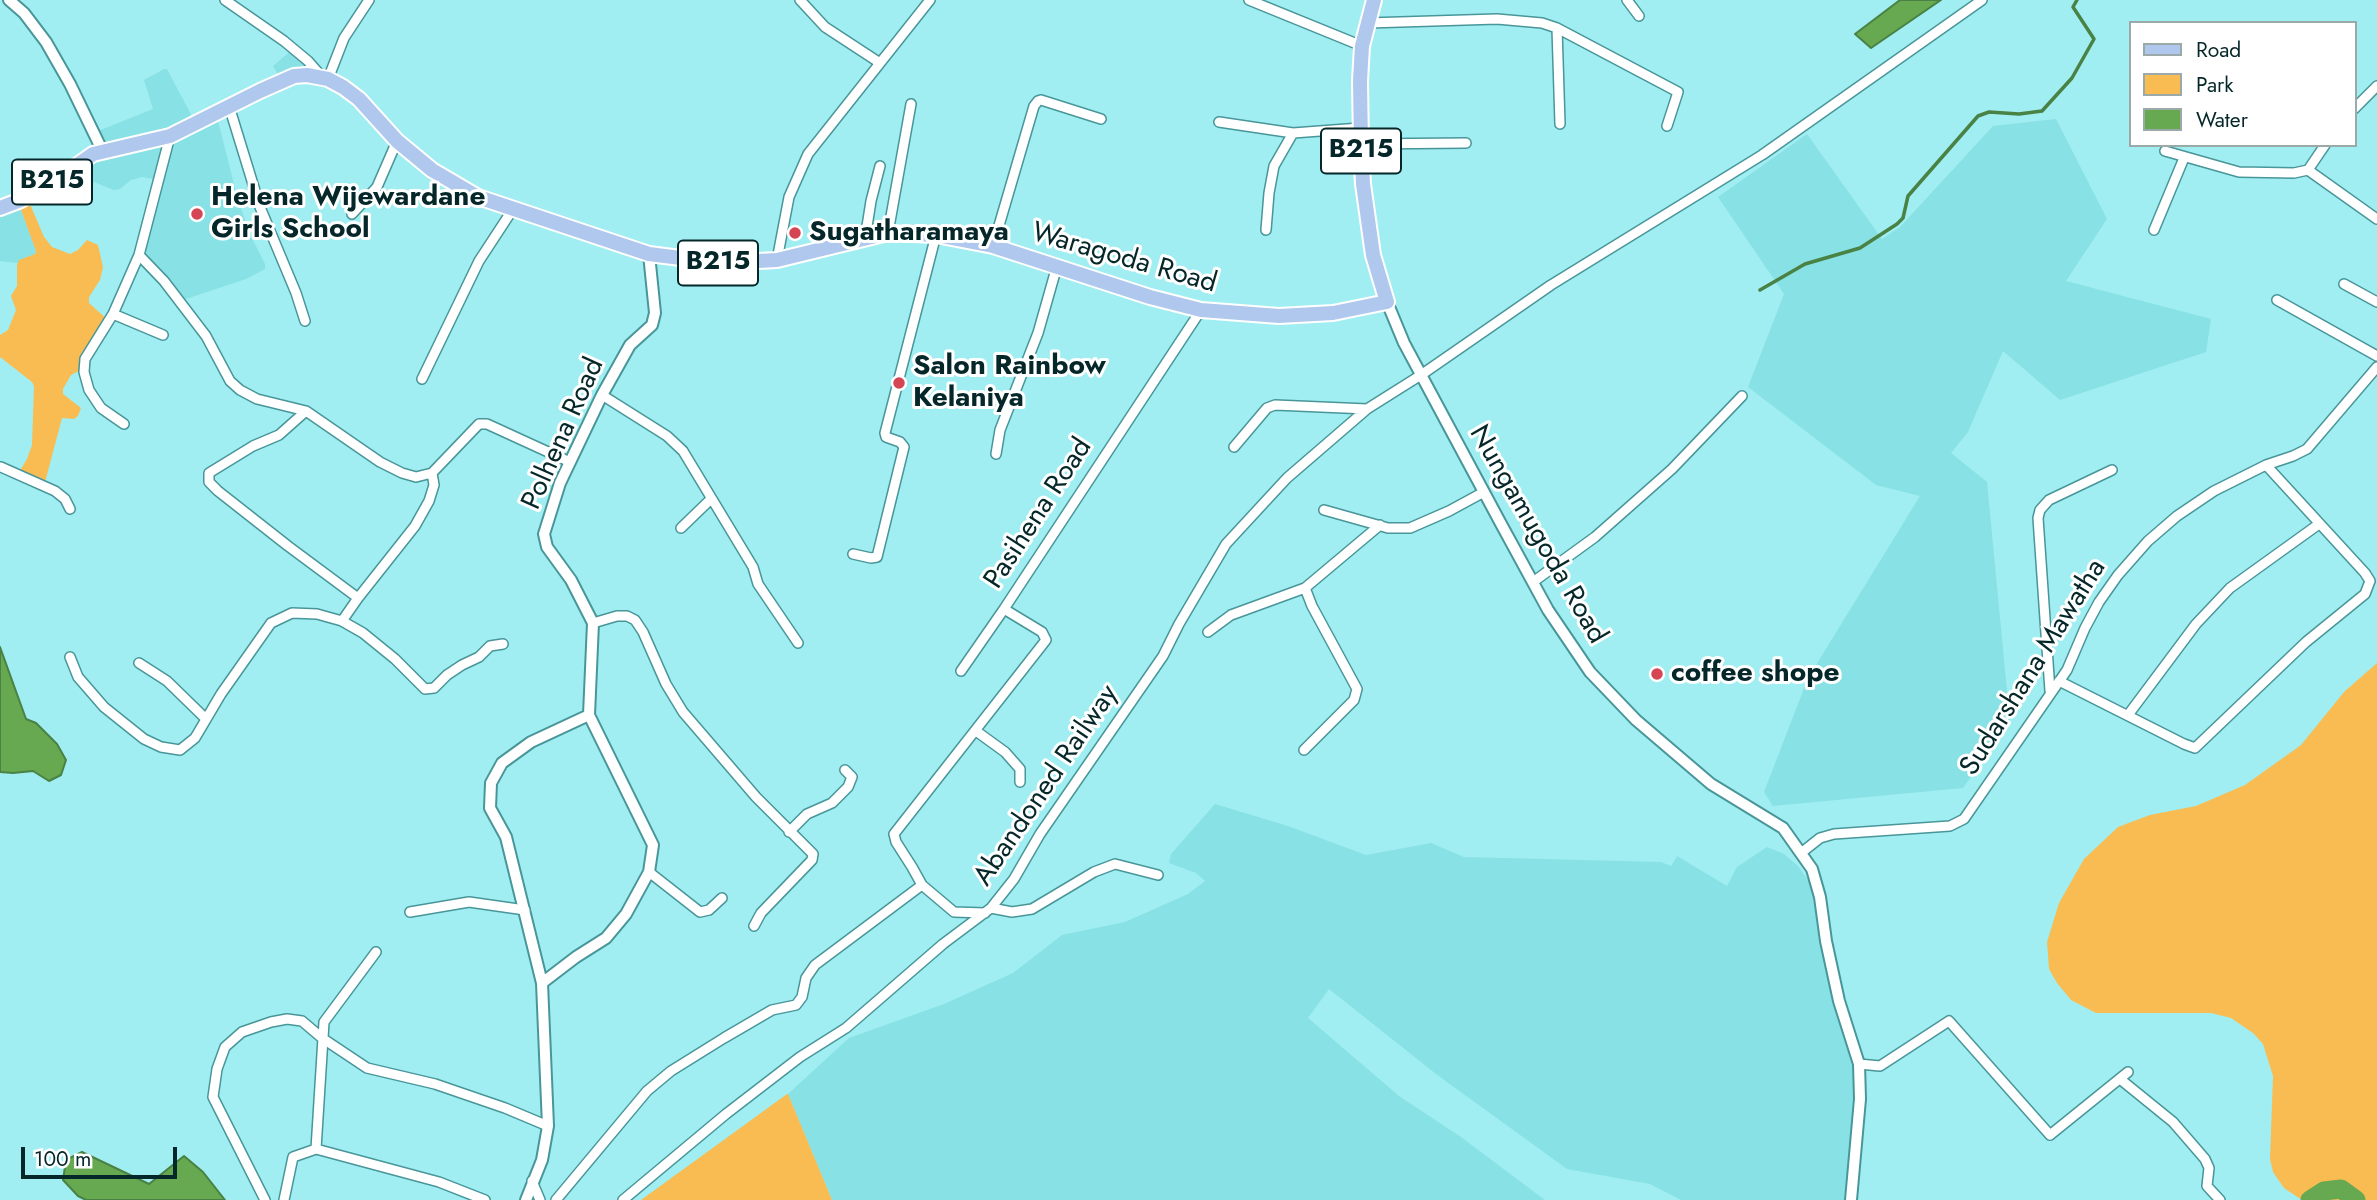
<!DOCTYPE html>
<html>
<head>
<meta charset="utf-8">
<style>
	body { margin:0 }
	#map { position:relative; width:2377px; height:1200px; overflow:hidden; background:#a0eef1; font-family:Jost,sans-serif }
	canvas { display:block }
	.legend { position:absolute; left:2129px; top:21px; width:228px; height:126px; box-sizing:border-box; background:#fff; border:2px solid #9ba9a9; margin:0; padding:9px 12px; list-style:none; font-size:21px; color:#052729 }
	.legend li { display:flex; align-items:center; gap:14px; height:35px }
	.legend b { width:35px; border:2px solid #9ba9a9 }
	.scale { position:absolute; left:21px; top:1147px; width:156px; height:32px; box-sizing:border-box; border:4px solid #052729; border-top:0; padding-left:9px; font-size:21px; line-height:24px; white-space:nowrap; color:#052729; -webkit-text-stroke:5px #fff; paint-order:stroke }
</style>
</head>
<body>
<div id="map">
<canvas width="2377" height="1200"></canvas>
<ul class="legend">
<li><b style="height:9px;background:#b0c8ee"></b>Road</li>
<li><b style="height:19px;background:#f9bc52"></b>Park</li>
<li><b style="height:19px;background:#66a950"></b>Water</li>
</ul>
<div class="scale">100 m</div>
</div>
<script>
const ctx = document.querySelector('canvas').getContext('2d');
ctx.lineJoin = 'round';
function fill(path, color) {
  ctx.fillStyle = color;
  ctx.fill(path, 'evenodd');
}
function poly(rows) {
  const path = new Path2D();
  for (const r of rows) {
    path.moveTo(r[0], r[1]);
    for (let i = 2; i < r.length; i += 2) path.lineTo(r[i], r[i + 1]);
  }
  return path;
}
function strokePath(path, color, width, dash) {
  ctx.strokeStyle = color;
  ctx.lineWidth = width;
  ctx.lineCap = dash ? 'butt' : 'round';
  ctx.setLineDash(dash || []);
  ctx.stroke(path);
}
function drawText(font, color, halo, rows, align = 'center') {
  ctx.font = font + ' Jost,sans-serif';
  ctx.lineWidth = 6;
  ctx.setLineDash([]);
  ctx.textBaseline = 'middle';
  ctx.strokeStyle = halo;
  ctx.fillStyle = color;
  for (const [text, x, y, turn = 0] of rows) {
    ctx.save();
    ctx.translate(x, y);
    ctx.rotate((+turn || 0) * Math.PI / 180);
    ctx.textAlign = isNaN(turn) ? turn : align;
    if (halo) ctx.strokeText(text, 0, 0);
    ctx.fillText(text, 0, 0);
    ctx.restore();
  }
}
fill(poly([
	[293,49,322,77,282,81,273,66],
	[164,69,167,69,195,122,216,113,237,196,249,232,265,264,265,269,246,279,180,301,139,255,159,180,142,177,131,180,120,189,114,190,94,182,79,198,59,178,101,150,93,133,153,109,144,80],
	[2056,119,2107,219,2066,281,2211,319,2206,352,2060,400,2003,351,1968,432,1951,453,1987,482,2010,722,1963,788,1773,806,1764,792,1808,678,1920,496,1876,485,1748,387,1784,294,1718,197,1807,134,1882,239,1900,227,1993,126],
	[18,202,36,250,35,254,18,263,0,261,0,208],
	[1215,804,1288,826,1366,855,1431,843,1464,857,1661,862,1671,866,1677,856,1727,886,1737,867,1767,847,1784,854,1798,866,1820,897,1859,1064,1851,1200,1681,1200,1650,1184,1567,1169,1436,1074,1329,989,1308,1018,1399,1096,1461,1137,1545,1200,832,1200,788,1094,849,1038,944,1004,1013,973,1062,935,1125,922,1188,894,1205,881,1196,873,1169,863,1171,854]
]), '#88e1e4');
fill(poly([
	[27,197,44,237,52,247,70,254,78,250,87,240,98,245,103,267,100,280,89,297,89,303,109,321,84,368,71,375,63,389,63,394,81,408,78,416,74,419,62,418,44,486,18,474,27,459,32,445,34,386,32,382,0,357,0,335,8,330,16,310,11,296,17,286,17,265,19,260,35,254,36,251,18,202],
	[2377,663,2377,1200,2302,1200,2284,1188,2273,1172,2270,1159,2273,1076,2263,1044,2253,1033,2231,1018,2211,1013,2096,1013,2071,1000,2057,983,2049,969,2047,942,2059,903,2084,859,2118,827,2150,815,2196,806,2245,785,2301,745,2344,692],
	[788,1094,832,1200,641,1200,787,1094]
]), '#f9bc52');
const water = poly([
	[1900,0,1941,0,1871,48,1855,34,1900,0],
	[0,647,26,719,36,723,57,744,66,760,61,775,49,781,33,771,13,773,0,772,0,647],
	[82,1152,149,1184,184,1156,203,1172,225,1200,86,1200,78,1196,63,1180,66,1160,82,1152]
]);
fill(water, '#66a950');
strokePath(water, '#498244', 2);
strokePath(poly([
	[1760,290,1805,264,1860,248,1897,224,1903,218,1908,196,1978,116,1989,112,2019,114,2042,111,2072,78,2094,39,2073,7,2077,0]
]), '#498244', 3.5);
strokePath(poly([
	[2310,1200,2324,1191,2341,1189,2356,1200]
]), '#66a950', 19);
const minor = poly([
	[225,0,284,41,308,61,322,77],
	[800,0,825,27,880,63],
	[1249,0,1362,46],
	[1627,0,1639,16],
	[1368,23,1497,19,1542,23,1557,28,1678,92,1667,126],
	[1557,28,1560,124],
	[328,79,344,38,369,0],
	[229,106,260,207,296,293,305,321],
	[2354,109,2377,86],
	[1219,122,1293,133,1360,128],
	[1361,144,1466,143],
	[2165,151,2239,172,2294,173,2308,170,2325,145],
	[2308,170,2377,219],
	[352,214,377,187,397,141],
	[1266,230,1269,193,1274,166,1293,133],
	[2154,230,2184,158],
	[888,233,911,104],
	[865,239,871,201,880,166],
	[993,246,1034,106,1038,101,1041,100,1101,119],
	[139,255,164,281,206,336,230,381,240,390,257,399,306,411,380,462,402,473,416,477,432,473,479,424,487,424,570,462],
	[777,260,789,197,808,154,930,0],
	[2344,284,2377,302],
	[2277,300,2377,356],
	[113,314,85,359,84,372,89,390,101,408,124,424],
	[163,335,113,314,139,255,170,136],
	[422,379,479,261,513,209],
	[602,395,667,436,683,451,753,567,758,584,798,643],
	[306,411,279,435,253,446,209,473,209,482,218,491,288,546,358,598,415,526,429,501,434,485,432,473],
	[1234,447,1267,408,1275,405,1367,409],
	[996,454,1000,430,1038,333,1057,266],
	[1,467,55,491,65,499,70,509],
	[1324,510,1388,528,1410,528,1449,511,1484,492],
	[681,528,711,499],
	[853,554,871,558,877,557,904,447,900,442,886,437,885,433,936,235],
	[1533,582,1595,537,1672,469,1742,396],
	[342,621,363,633,395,659,425,689,434,688,447,675,462,665,479,657,490,646,503,644],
	[593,623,617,616,627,616,635,620,643,632,666,684,683,712,756,797,813,854,812,860,761,913,754,926],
	[1208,632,1231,615,1305,588],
	[70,657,78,677,104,707,144,739,161,747,180,750,195,738,221,694,271,623,292,613,317,614,342,621,358,598],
	[139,663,167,681,206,719],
	[961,671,1004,609,1201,310],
	[2059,681,2184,744,2195,748,2306,642,2365,594,2370,581,2365,573,2266,465],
	[2050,691,2038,518,2040,510,2049,500,2112,470],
	[2128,715,2196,624,2230,588,2319,524],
	[976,731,1005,752,1020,769,1020,782],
	[1304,750,1354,700,1357,689,1312,606,1305,588,1380,525],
	[789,832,807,814,832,803,848,787,852,777,845,770],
	[1801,853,1820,838,1834,834,1950,826,1964,819,2067,670,2085,628,2099,602,2118,575,2148,541,2177,516,2214,491,2266,465,2293,456,2307,449,2377,367],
	[649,872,700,912,709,910,722,898],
	[991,908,1012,912,1032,909,1094,872,1115,864,1158,875],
	[410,912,469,902,525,910],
	[985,913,954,912,922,885,912,867,896,842,894,834,1046,640,1042,632,1004,609],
	[1859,1064,1880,1066,1949,1021,2050,1135,2128,1072],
	[2120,1079,2173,1122,2205,1159,2209,1168,2207,1186,2220,1200],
	[316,1149,324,1022,376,952],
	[532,1181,540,1200],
	[265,1200,213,1097,217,1069,225,1047,242,1032,271,1022,287,1019,302,1021,322,1038,367,1068,435,1084,505,1108,548,1126],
	[284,1200,293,1157,316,1149,439,1182,485,1200],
	[556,1200,647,1091,671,1071,724,1038,772,1010,796,1005,802,997,806,978,815,965,922,885],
	[623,1200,726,1114,800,1057,846,1028,943,944,991,908,1014,879,1040,834,1163,656,1179,624,1226,544,1287,478,1367,409,1421,375,1551,285,1762,155,1982,0]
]);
const tertiary = poly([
	[9,0,24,13,46,42,70,84,102,150],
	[1387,302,1404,343,1500,522,1548,610,1590,672,1636,720,1711,784,1783,828,1812,869,1820,897,1826,941,1839,1001,1859,1064,1860,1099,1851,1200],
	[542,983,576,957,606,938,626,914,649,872,653,845,589,715,593,623,571,580,547,547,544,534,560,483,602,395,630,345,652,325,655,313,649,254],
	[526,1200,542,1160,548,1126,542,983,506,837,490,808,491,783,502,763,531,742,589,715]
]);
const primary = poly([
	[0,208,21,200,59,178,93,154,170,136,260,91,294,76,307,75,328,79,343,87,359,99,397,141,432,170,478,197,649,254,720,263,777,260,888,233,936,235,993,246,1150,297,1201,310,1279,316,1333,313,1387,302,1373,255,1363,184,1361,144,1360,81,1362,46,1374,0]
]);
strokePath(minor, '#489699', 12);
strokePath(tertiary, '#489699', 14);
strokePath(primary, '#fff', 18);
strokePath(minor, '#fff', 9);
strokePath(tertiary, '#fff', 10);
strokePath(primary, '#b0c8ee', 14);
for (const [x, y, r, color] of [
	[197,214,7,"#d54554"],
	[795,233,7,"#d54554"],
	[899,383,7,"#d54554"],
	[1657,674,7,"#d54554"]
]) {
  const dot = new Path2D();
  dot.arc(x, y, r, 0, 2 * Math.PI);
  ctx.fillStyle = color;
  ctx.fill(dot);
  strokePath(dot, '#fff', 2.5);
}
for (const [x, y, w] of [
	[1361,151,80],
	[52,182,80],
	[718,263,80]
]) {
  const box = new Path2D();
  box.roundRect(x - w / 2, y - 22.5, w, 45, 5);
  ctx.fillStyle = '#fff';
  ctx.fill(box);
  strokePath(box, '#052729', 2);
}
drawText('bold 26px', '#052729', null, [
	["B215",1361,151],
	["B215",52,182],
	["B215",718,263]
]);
drawText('bold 28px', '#052729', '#fff', [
	["Helena Wijewardane",211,198],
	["Girls School",211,230],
	["Sugatharamaya",809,233],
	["Salon Rainbow",913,367],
	["Kelaniya",913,399],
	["coffee shope",1671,674]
], 'left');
drawText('28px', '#052729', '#fff', [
	["Waragoda Road",1124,259,16],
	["Polhena Road",564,434,-66],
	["Pasihena Road",1039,514,-57],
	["Nungamugoda Road",1537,535,60],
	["Sudarshana Mawatha",2034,668,-58],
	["Abandoned Railway",1047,786,-56]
]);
</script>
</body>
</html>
